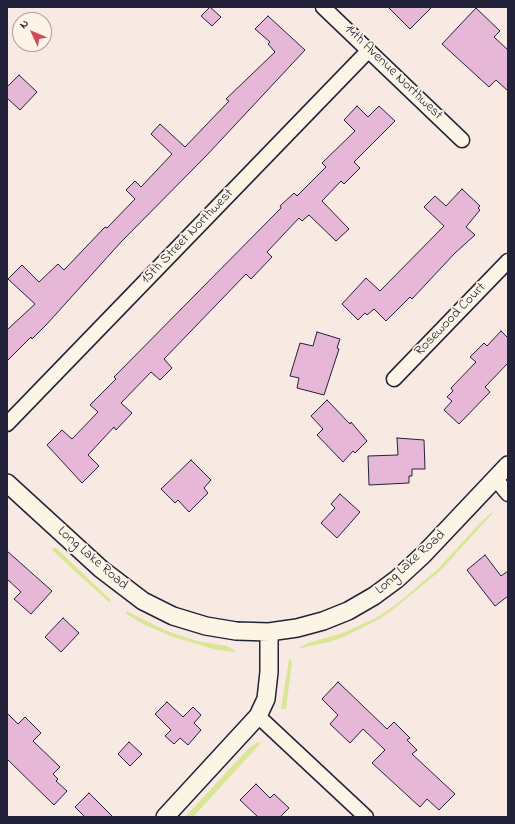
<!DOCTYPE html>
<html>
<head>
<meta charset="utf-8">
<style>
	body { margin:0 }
	#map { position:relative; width:515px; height:824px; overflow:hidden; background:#f8e9e2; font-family:"Indie Flower",sans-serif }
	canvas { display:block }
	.frame { position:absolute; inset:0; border:8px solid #22223b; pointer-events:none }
	.north { position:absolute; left:12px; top:12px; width:40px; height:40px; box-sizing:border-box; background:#fcf5e5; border:1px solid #a5a1a1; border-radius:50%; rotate:314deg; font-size:11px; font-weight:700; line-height:16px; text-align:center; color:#22223b }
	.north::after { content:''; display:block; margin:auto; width:14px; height:18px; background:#d1495b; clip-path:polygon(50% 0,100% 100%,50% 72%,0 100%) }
</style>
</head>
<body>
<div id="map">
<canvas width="515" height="824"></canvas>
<div class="frame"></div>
<div class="north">N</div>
</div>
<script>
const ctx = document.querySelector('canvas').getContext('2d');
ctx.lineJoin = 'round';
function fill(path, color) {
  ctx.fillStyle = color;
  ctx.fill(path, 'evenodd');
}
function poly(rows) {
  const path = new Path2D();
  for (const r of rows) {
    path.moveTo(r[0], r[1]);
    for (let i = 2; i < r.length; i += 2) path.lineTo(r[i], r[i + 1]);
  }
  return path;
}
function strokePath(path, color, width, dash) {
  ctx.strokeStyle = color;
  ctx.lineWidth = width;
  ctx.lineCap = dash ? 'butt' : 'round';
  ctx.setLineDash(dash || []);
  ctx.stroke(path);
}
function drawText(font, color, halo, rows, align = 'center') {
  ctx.font = font + ' "Indie Flower",sans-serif';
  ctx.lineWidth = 3.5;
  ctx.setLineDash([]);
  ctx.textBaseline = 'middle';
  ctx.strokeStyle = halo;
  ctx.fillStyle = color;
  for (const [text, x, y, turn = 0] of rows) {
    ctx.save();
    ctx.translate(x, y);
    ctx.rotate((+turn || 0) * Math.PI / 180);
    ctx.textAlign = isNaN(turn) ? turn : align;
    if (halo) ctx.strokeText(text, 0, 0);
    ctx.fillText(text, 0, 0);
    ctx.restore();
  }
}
fill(poly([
	[491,513,493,513,440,571,395,608,381,618,346,636,329,642,297,649,308,643,343,633,376,618,397,604,438,569,481,522],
	[53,548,56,548,111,600,109,602,78,574,51,549],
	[127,611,164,630,197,641,227,646,234,650,234,652,217,650,173,637,145,625,128,615,126,613],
	[289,659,291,659,292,664,288,693,286,709,281,709],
	[258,742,261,743,193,817,185,817,249,748]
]), '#d9e698');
const building = poly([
	[210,7,221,17,212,26,201,16,210,7],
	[388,7,432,7,410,29,388,7],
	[476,8,500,31,494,37,508,50,508,91,496,80,489,87,442,44,476,8],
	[268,16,305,50,207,155,121,242,47,324,32,339,31,337,7,361,7,330,35,304,8,279,22,265,39,282,58,264,64,270,105,227,107,228,135,199,126,190,135,181,141,187,172,154,151,134,160,124,185,147,229,101,226,99,275,52,268,44,270,42,255,29,268,16],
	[19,75,37,92,20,110,7,98,7,87,19,75],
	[357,106,368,117,379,106,395,121,354,162,360,168,344,184,341,181,322,201,349,229,336,241,309,215,302,221,299,218,267,252,272,257,251,279,246,274,164,359,172,368,160,380,151,372,121,403,132,413,116,430,114,427,88,455,99,466,82,483,47,445,62,430,72,439,98,412,90,405,116,379,114,377,281,208,280,206,294,193,297,196,326,167,322,163,355,131,344,120,357,106],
	[462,189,480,206,478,208,480,210,466,227,475,235,455,253,412,299,410,297,386,321,374,309,367,315,365,313,358,320,342,304,366,278,380,291,444,226,424,207,435,196,446,206,462,189],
	[501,331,508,338,508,363,485,387,490,392,459,424,444,410,452,401,447,397,453,391,451,388,476,362,470,357,484,343,487,346,501,331],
	[317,332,340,339,337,348,339,349,324,395,297,388,299,378,290,376,300,343,313,346,317,332],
	[327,400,350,424,351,422,367,441,355,453,353,451,343,462,317,435,323,429,311,416,327,400],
	[397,438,424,440,425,469,412,469,412,476,409,476,409,483,369,485,368,456,398,455,397,438],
	[191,460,211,480,204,488,208,493,189,512,178,500,175,503,161,489,191,460],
	[340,494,360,512,337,538,321,523,335,508,331,504,340,494],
	[7,551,52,591,31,614,14,599,21,592,7,579,7,551],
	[485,555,501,576,508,571,508,596,495,606,467,570,485,555],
	[63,618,79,633,61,652,45,637,63,618],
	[338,682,387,729,394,722,410,738,407,740,417,750,412,754,455,794,439,810,427,799,420,807,372,763,385,750,363,729,350,743,330,724,338,715,322,699,338,682],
	[167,702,183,717,193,707,201,715,194,723,201,730,188,745,180,738,174,744,165,736,171,730,155,714,167,702],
	[7,713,18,724,25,717,41,733,33,741,60,767,53,774,58,779,56,781,67,791,54,805,7,759,7,713],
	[129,742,142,754,130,766,118,754,129,742],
	[256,784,270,798,274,794,289,808,280,817,258,817,240,800,256,784],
	[89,793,113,817,85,817,75,807,89,793]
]);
fill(building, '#e7b7d7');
strokePath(building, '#22223b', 1);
const minor = poly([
	[323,7,462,140],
	[394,379,508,261],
	[7,424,368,51],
	[495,478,508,494],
	[258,716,366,817]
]);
const tertiary = poly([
	[7,483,101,569,143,601,173,616,206,626,236,631,269,632,297,628,323,621,348,611,374,596,397,579,423,555,508,465],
	[165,817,258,716,266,699,269,672,269,632]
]);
strokePath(minor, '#22223b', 17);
strokePath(tertiary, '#22223b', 20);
strokePath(minor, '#fcf5e5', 14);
strokePath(tertiary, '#fcf5e5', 17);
drawText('14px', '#22223b', '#fcf5e5', [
	["14th Avenue Northwest",393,73,44],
	["15th Street Northwest",188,237,-46],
	["Rosewood Court",451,320,-46],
	["Long Lake Road",92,559,41],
	["Long Lake Road",411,563,-42]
]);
</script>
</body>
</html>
